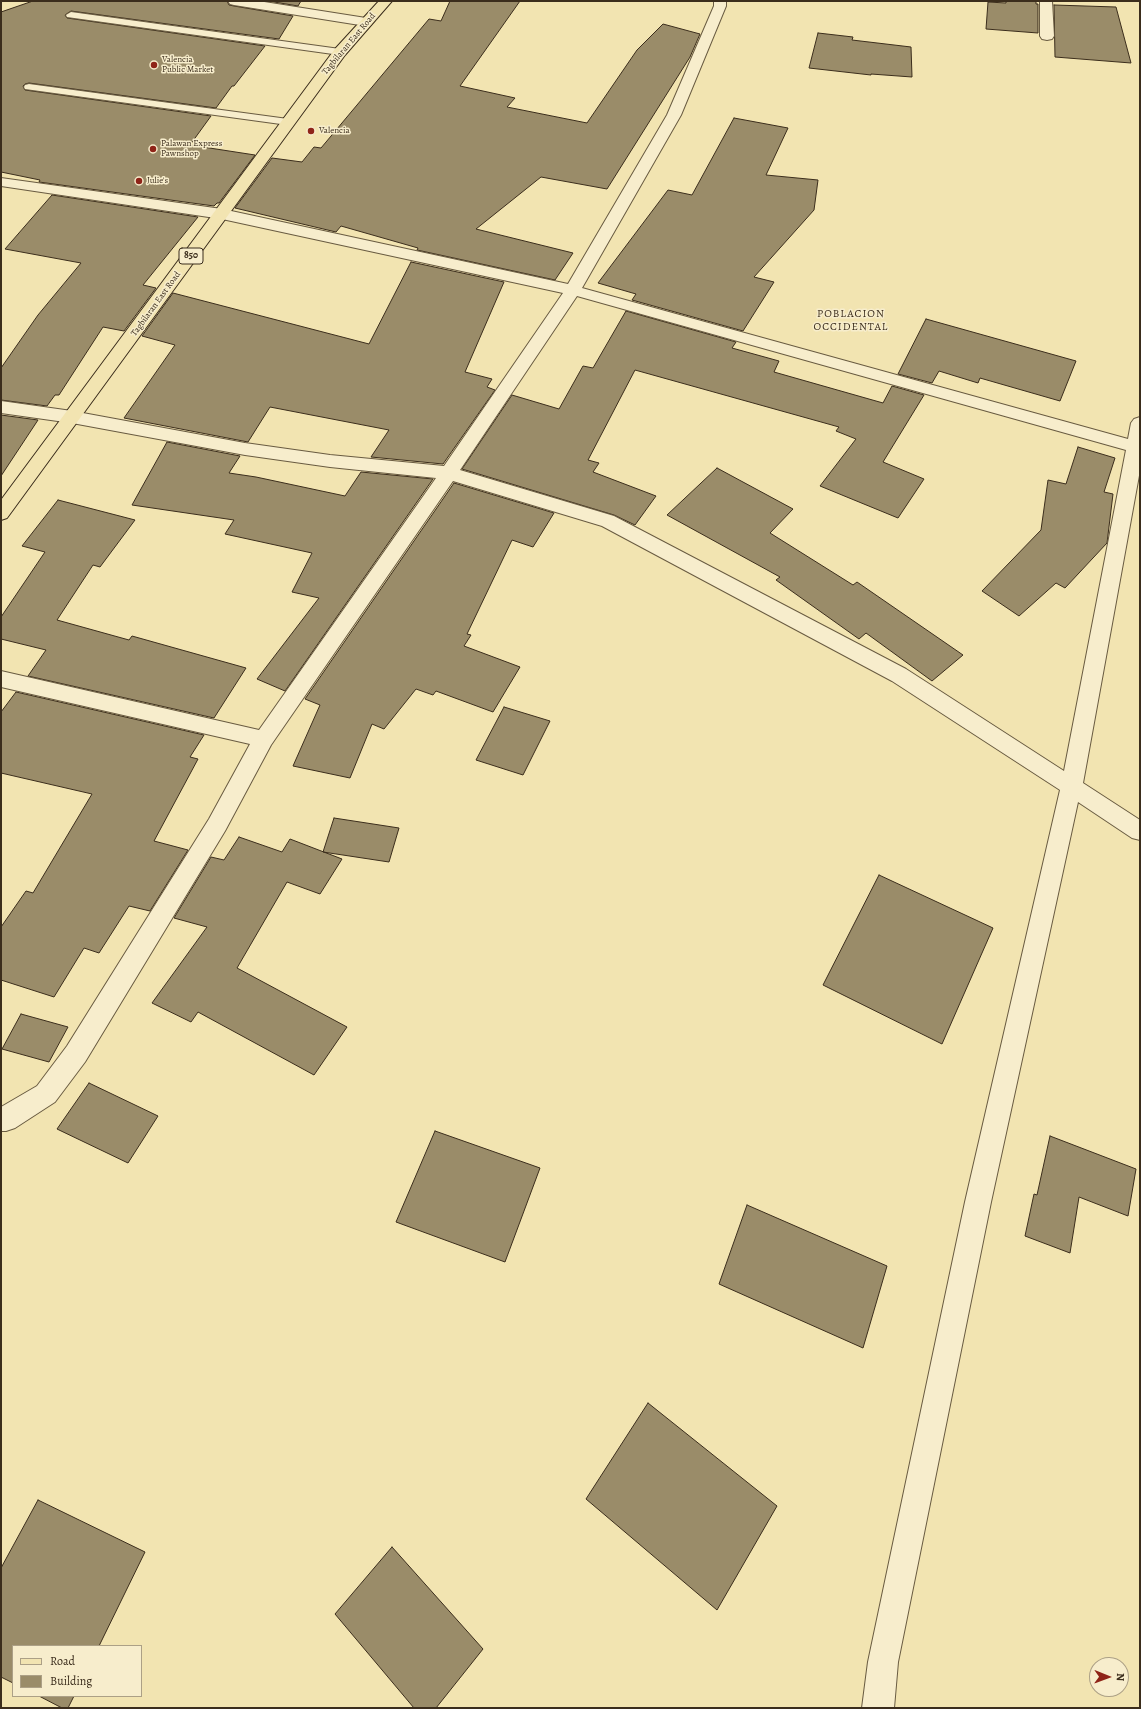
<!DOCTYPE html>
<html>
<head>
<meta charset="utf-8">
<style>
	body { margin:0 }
	#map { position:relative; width:1141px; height:1709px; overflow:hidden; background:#f2e4b1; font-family:Alegreya,serif }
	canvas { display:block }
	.frame { position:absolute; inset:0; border:2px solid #3b2d1c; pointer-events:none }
	.legend { position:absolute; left:12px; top:1645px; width:130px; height:52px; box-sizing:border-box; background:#f7edcc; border:1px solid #aca086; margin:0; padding:5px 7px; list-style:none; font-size:12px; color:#3b2d1c }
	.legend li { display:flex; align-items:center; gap:8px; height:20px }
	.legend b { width:20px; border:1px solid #aca086 }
	.north { position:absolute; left:1089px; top:1657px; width:40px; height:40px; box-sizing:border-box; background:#f7edcc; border:1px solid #aca086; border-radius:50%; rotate:91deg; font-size:11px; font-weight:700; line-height:16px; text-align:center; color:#3b2d1c }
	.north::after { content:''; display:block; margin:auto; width:14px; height:18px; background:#8f2418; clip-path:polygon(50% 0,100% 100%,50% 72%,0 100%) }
</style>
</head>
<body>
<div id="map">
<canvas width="1141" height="1709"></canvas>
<div class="frame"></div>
<ul class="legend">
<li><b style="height:5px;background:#f2e4b1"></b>Road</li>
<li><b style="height:11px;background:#9a8c69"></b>Building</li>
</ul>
<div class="north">N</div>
</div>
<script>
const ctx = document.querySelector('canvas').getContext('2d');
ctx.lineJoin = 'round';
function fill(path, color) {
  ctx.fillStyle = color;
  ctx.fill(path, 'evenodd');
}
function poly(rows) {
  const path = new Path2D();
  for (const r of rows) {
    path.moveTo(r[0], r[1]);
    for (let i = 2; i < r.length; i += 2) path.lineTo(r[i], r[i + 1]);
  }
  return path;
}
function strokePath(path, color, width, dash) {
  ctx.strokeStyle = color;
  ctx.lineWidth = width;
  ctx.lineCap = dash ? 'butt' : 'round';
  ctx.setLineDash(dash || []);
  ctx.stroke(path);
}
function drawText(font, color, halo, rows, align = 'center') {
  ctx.font = font + ' Alegreya,serif';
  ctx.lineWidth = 3;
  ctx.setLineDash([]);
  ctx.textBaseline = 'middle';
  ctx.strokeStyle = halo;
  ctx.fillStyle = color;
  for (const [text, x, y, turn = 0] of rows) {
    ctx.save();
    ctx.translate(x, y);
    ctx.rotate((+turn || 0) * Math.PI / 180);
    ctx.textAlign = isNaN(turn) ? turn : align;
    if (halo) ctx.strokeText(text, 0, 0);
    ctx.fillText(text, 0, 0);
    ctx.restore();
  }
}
const building = poly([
	[33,1,227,1,229,5,234,6,293,16,279,39,71,11,65,15,67,18,265,46,234,86,232,86,216,108,29,83,25,84,23,86,25,90,211,116,190,145,255,155,219,203,217,203,214,206,39,182,40,180,1,172,1,12,33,1],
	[268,1,301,1,298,6,268,1],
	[450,1,520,1,460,86,515,98,507,107,587,123,637,50,663,24,700,34,690,57,607,189,541,177,476,229,573,253,555,280,417,250,418,248,341,226,336,232,235,208,272,158,302,162,314,147,321,148,429,19,441,21,450,1],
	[1006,1,1036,1,1036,4,1038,4,1038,33,986,29,988,2,1006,3,1006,1],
	[1054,5,1116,7,1131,63,1055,57,1054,5],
	[818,33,853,37,852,40,911,47,912,77,871,74,871,75,809,68,818,33],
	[734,118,788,128,766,175,818,180,814,210,754,277,774,282,743,331,632,300,636,294,598,283,668,190,692,195,734,118],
	[52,195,198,217,143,285,156,288,124,331,103,327,59,395,55,395,47,406,1,400,1,368,38,315,81,263,5,249,52,195],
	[411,262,504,282,465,372,492,379,487,387,495,390,443,464,371,457,389,430,270,407,248,442,124,418,175,345,142,336,173,293,369,344,411,262],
	[626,311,736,342,732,348,779,361,774,372,883,403,892,386,924,395,883,462,924,479,898,518,820,486,856,439,836,431,839,427,635,370,588,460,599,463,593,472,656,496,635,525,614,515,462,469,512,395,559,409,583,366,593,368,626,311],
	[926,319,1076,361,1060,401,980,378,978,383,939,371,932,383,898,374,926,319],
	[1,415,38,420,1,476,1,415],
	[167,442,240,456,229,473,256,477,345,496,361,472,433,479,285,691,257,679,319,598,292,592,312,553,225,534,234,520,132,505,167,442],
	[1078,447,1115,458,1104,492,1113,494,1107,543,1065,588,1056,583,1019,616,982,591,1041,530,1048,480,1066,484,1078,447],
	[717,468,793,509,770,533,853,585,857,582,963,655,932,681,866,633,859,639,776,580,780,577,667,515,717,468],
	[454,483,554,513,533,547,512,540,467,634,471,635,464,646,520,667,493,712,436,691,433,695,416,689,384,729,372,724,350,778,293,766,320,705,305,699,454,483],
	[58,500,135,520,100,567,93,565,57,620,129,640,132,636,246,668,214,718,28,676,46,650,1,639,1,617,45,552,22,546,58,500],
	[16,692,204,735,190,757,198,759,154,841,188,850,150,911,129,906,99,953,84,948,54,997,1,980,1,927,26,891,33,893,92,794,1,773,1,712,16,692],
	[504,707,550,721,523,775,476,760,504,707],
	[334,818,399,828,389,862,323,852,334,818],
	[239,837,282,852,290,839,342,859,320,894,287,882,237,968,347,1027,314,1075,198,1012,191,1022,152,1003,207,927,174,918,211,857,224,860,239,837],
	[879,875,993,928,942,1044,823,985,879,875],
	[21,1014,68,1027,49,1062,2,1049,21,1014],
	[89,1083,158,1116,128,1163,57,1129,89,1083],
	[435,1131,540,1168,505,1262,396,1222,435,1131],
	[1050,1136,1136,1169,1128,1216,1079,1197,1070,1253,1025,1236,1034,1194,1037,1195,1050,1136],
	[747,1205,887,1266,863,1348,719,1284,747,1205],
	[648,1403,777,1506,717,1610,586,1499,648,1403],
	[38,1500,145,1552,99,1646,13,1646,13,1683,1,1677,1,1568,38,1500],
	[392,1547,483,1649,436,1708,414,1708,335,1614,392,1547],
	[39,1696,74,1696,68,1708,62,1708,39,1696]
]);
fill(building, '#9a8c69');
strokePath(building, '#3b2d1c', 1);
const service = poly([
	[71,12,340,49,345,52,340,55,67,17,66,15,71,12],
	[29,84,288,119,293,122,288,125,25,89,24,87,25,85,29,84]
]);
const minor = poly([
	[228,1,258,1,366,18,371,19,372,22,371,25,366,26,234,5,230,4,228,1],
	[714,1,726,1,726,6,681,115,582,288,1128,439,1131,423,1134,419,1140,417,1140,470,1083,783,1140,820,1140,840,1132,838,1078,802,991,1202,898,1662,894,1708,862,1708,868,1662,965,1202,1060,790,892,681,602,526,453,481,271,745,225,831,85,1062,55,1102,15,1128,6,1131,1,1131,1,1107,37,1086,67,1046,209,819,250,744,1,687,1,671,259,730,436,478,330,467,245,455,72,423,1,413,1,401,72,411,245,443,330,455,444,466,563,293,222,219,1,186,1,178,222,209,568,284,667,115,714,6,714,1],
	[577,296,1126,450,1064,771,906,669,614,516,460,470,577,296],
	[1040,1,1052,1,1054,36,1052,39,1047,40,1042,39,1040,36,1040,1]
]);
const primary = poly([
	[379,1,392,1,345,55,7,518,1,520,1,500,335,49,379,1]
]);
strokePath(service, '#695b41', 2);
strokePath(minor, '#695b41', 2);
strokePath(primary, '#3b2d1c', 2);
fill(service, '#f7edcc');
fill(minor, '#f7edcc');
fill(primary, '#f2e4b1');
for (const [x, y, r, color] of [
	[154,65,4,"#8f2418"],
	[311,131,4,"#8f2418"],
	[153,149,4,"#8f2418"],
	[139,181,4,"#8f2418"]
]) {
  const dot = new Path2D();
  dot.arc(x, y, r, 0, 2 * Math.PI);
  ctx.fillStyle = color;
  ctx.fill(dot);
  strokePath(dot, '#f7edcc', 1.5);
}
drawText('9px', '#3b2d1c', '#f7edcc', [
	["Tagbilaran East Road",349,44,-50],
	["Tagbilaran East Road",156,304,-54]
]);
drawText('9px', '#3b2d1c', '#f7edcc', [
	["Valencia",162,60],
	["Public Market",162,70],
	["Valencia",319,131],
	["Palawan Express",161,144],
	["Pawnshop",161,154],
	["Julie's",147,181]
], 'left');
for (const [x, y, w] of [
	[191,256,24]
]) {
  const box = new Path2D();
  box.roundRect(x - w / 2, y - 8, w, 16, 3);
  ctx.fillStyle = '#f7edcc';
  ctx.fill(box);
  strokePath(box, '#3b2d1c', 1);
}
drawText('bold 10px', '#3b2d1c', null, [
	["850",191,256]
]);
ctx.letterSpacing = '1px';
drawText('11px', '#3b2d1c', '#f7edcc', [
	["POBLACION",851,314],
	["OCCIDENTAL",851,327]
]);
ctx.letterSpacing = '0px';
</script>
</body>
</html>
